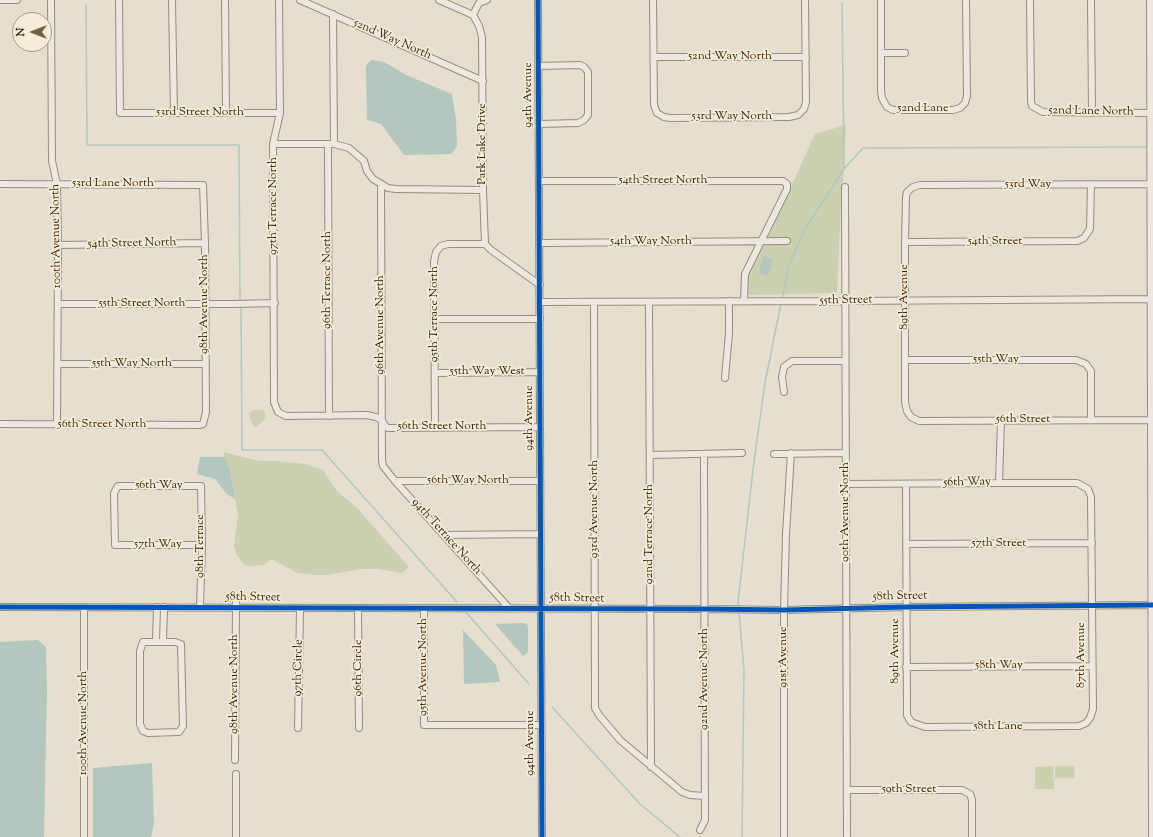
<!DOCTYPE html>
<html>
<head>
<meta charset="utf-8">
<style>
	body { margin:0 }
	#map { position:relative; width:1153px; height:837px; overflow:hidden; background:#e6dece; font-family:"Sorts Mill Goudy",serif }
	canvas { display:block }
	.north { position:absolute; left:12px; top:12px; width:40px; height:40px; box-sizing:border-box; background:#f6ecd9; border:1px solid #a89a83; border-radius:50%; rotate:270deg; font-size:11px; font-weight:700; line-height:16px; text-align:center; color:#341f01 }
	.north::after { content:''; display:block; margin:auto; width:14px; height:18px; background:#726249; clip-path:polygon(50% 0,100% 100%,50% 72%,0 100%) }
</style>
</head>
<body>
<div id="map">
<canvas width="1153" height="837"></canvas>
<div class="north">N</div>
</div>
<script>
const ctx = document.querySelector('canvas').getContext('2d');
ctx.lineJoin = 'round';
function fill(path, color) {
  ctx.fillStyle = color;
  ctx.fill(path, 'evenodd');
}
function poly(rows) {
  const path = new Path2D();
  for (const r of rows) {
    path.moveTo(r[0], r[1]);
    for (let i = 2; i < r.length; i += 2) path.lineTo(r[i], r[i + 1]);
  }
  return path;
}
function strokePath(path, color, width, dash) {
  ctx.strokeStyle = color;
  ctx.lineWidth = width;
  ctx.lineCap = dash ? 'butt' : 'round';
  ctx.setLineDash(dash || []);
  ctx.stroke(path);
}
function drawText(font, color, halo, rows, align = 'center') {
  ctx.font = font + ' "Sorts Mill Goudy",serif';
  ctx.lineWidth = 3.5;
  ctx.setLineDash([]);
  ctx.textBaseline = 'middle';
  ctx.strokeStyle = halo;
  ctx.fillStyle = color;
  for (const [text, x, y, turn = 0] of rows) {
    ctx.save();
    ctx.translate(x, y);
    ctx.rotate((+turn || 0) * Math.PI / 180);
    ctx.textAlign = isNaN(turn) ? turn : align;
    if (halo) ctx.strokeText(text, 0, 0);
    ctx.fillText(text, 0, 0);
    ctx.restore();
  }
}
fill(poly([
	[846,125,843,184,842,184,837,293,749,295,748,276,764,244,790,243,789,238,767,239,815,134],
	[254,410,264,410,266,418,256,427,253,426,249,413],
	[223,452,259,461,278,461,305,464,323,470,336,490,359,510,409,567,402,573,378,569,363,569,326,575,316,575,298,573,271,559,264,565,246,566,237,556,234,546,238,515,231,475],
	[1053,766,1054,789,1035,789,1035,767],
	[1055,766,1074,766,1075,778,1055,778]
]), '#cad0b0');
fill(poly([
	[371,60,384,62,406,75,452,94,456,120,457,145,452,154,404,155,381,124,367,120,366,66],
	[763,256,773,259,768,276,759,273],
	[200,457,225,457,231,475,235,499,227,494,215,479,197,474],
	[523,623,527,624,528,627,528,652,523,656,495,624],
	[463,630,496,665,500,682,464,684],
	[38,640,46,647,47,691,44,837,0,837,0,642],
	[152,763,154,824,151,837,93,837,93,768]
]), '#b2c7be');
strokePath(poly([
	[842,3,844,169],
	[86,5,87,145,239,145,240,302],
	[782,299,789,265,806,227,844,169,863,148,1149,147],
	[241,306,242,450,322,450,457,602],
	[739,608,738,602,754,461,765,383,781,303],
	[464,610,529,684],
	[739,612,744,670,742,837],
	[552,707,640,804,680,837]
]), '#b2c7be', 1.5);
const minor = poly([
	[0,0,17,0],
	[51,0,52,161,57,184,58,245,57,424],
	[119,0,120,113,280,113],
	[172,0,174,113],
	[225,0,226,113],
	[279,0,280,113,273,144,274,402,278,412,286,416,367,415,376,417,382,420,385,426,388,428,540,427],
	[300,0,483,81],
	[439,0,473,15,479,26,482,37,483,190,485,244,491,250,540,285],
	[538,0,542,837],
	[653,0,654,105,657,113,664,117,670,118,789,117,798,115,804,109,806,102,805,0],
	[881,0,881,91,882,98,887,107,893,110,953,110,960,108,965,103,967,96,966,0],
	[1030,0,1031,101,1032,106,1043,112,1150,113],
	[1091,0,1092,113],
	[1150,0,1152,837],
	[333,14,334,144],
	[473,15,479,3,487,0],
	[881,53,905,53],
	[654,57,806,57],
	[539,66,580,65,584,67,588,72,588,115,584,120,578,123,539,124],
	[273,144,334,144,349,148,364,161,367,171,373,179,388,188,396,189,483,190],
	[328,144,329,416],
	[539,181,783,181,787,184,787,189,745,274,744,301],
	[0,184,203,185,205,243,206,412,203,424,200,425,0,424],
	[1151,184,920,185,913,187,907,192,906,197,905,242,905,402,907,411,911,417,919,421,1151,420],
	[381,185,382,460,383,466,395,481,509,608],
	[845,187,847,837],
	[905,242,1077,241,1084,238,1090,229,1091,184],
	[539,243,787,241],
	[58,245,205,243],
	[540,302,845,301,1153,299],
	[594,302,595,708,599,715,620,740,682,792,690,795,705,796],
	[649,302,651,767],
	[58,304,235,304,275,303],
	[434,319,540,319],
	[905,360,1076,360,1086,364,1091,371,1091,420],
	[58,364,206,364],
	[435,373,540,372],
	[725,378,729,333,729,301],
	[784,392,782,377,784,367,792,361,845,361],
	[435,428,434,261,436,252,441,246,448,244,485,244],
	[774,454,846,453],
	[650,455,742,453],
	[395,481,540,481],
	[999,483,1001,420],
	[846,484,999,483,1077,483,1088,489,1091,497,1093,709,1090,718,1086,723,1079,726,925,727,911,722,907,715,906,484],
	[444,535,540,534],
	[906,544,1092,543],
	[0,607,705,609,784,610,906,607,1153,605],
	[200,607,202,545,201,486,118,486,114,493,115,545,202,545],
	[358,608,359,728],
	[424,609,424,725,541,725],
	[143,642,175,642,181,644,183,726,179,732,148,733,143,731,140,724,140,651,143,642],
	[156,642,157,607],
	[163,642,164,607],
	[906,667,1092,666],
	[298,728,300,608],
	[235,760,236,601],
	[236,774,236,837],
	[847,790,962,790,970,794,972,800,972,837],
	[700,830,705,820,704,455],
	[84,837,84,608],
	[784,837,784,610,786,534,791,453]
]);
strokePath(minor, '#958e81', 8);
strokePath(minor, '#ece7df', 6);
strokePath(poly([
	[538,0,542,837],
	[0,607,705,609,784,610,906,607,1153,605]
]), '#0057b8', 5);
drawText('12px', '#341f01', '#f6ecd9', [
	["52nd Way North",392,40,24],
	["52nd Way North",730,57],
	["94th Avenue",529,95,-90],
	["52nd Lane",923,109],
	["52nd Lane North",1091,112,1],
	["53rd Street North",200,113],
	["53rd Way North",732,117],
	["Park Lake Drive",483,144,-90],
	["54th Street North",663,181],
	["53rd Lane North",113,184],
	["53rd Way",1028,185],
	["97th Terrace North",274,206,-90],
	["100th Avenue North",57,236,-91],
	["54th Way North",651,242],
	["54th Street",995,242],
	["54th Street North",132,244,-1],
	["96th Terrace North",328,280,-90],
	["89th Avenue",905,297,-90],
	["55th Street",846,301,-1],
	["55th Street North",142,304],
	["98th Avenue North",205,304,-90],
	["95th Terrace North",435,314,-90],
	["96th Avenue North",381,325,-90],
	["55th Way",996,360],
	["55th Way North",132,364],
	["55th Way West",487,372],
	["94th Avenue",530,418,-90],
	["56th Street",1023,420],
	["56th Street North",102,425],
	["56th Street North",442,427],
	["56th Way North",468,481],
	["56th Way",967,483,-1],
	["56th Way",159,486],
	["93rd Avenue North",595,509,-90],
	["90th Avenue North",846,512,-90],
	["92nd Terrace North",650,534,-90],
	["94th Terrace North",446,537,48],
	["57th Street",999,544],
	["57th Way",158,545],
	["98th Terrace",201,546,-90],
	["58th Street",900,597,-1],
	["58th Street",253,598,1],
	["58th Street",577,599,1],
	["89th Avenue",896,651,-90],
	["87th Avenue",1082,655,-90],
	["91st Avenue",784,657,-90],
	["58th Way",999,666],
	["95th Avenue North",424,667,-90],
	["97th Circle",299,668,-89],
	["96th Circle",359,668,-90],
	["92nd Avenue North",705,679,-90],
	["98th Avenue North",235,684,-90],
	["100th Avenue North",84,723,-90],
	["58th Lane",998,727],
	["94th Avenue",531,743,-90],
	["59th Street",909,790]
]);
</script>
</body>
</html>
